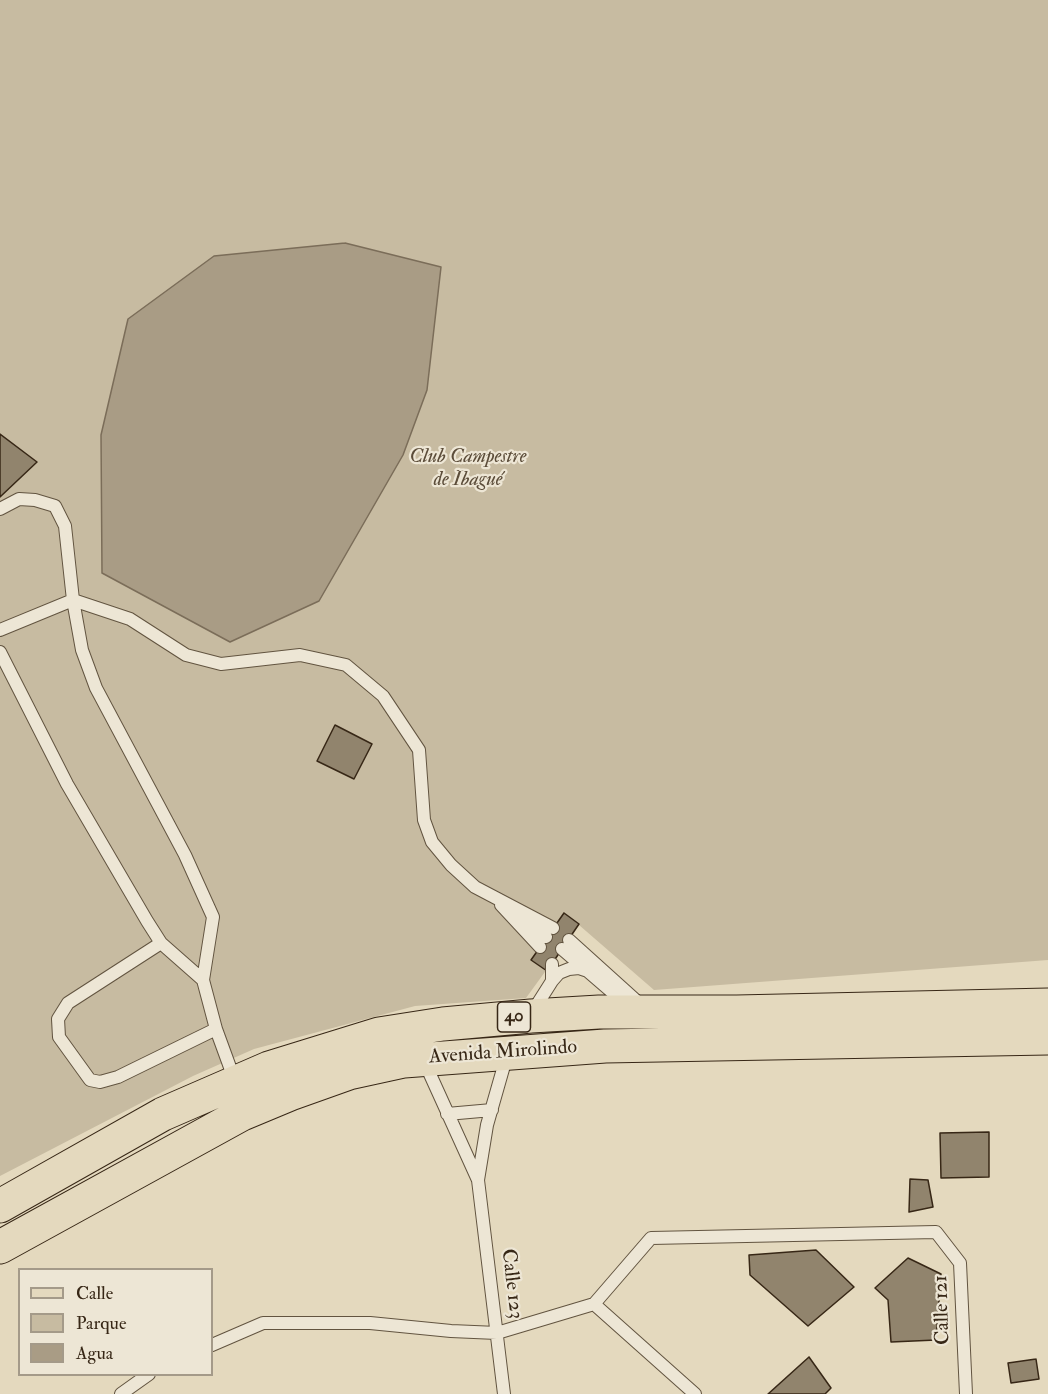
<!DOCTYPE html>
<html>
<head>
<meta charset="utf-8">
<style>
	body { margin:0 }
	#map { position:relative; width:1048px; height:1394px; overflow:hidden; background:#e4d9be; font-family:"IM FELL Double Pica",serif }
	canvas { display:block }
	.legend { position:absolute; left:18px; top:1268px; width:195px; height:108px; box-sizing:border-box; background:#ede6d5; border:2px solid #a49a89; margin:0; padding:8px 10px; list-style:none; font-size:18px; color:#372716 }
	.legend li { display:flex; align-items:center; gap:12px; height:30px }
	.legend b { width:30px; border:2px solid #a49a89 }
</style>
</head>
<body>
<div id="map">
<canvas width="1048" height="1394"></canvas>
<ul class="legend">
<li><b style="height:8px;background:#e4d9be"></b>Calle</li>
<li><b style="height:16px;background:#c7bba1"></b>Parque</li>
<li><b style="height:16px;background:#a99c85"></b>Agua</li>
</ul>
</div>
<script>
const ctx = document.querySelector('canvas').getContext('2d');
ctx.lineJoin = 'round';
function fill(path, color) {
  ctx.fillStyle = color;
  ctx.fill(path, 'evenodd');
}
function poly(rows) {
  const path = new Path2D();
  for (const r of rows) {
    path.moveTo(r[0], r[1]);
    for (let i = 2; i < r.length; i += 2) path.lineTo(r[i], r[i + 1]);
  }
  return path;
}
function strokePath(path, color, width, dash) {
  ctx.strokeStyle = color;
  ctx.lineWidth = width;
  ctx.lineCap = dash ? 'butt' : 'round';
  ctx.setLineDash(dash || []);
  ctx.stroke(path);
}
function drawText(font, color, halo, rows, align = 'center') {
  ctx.font = font + ' "IM FELL Double Pica",serif';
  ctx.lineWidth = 4.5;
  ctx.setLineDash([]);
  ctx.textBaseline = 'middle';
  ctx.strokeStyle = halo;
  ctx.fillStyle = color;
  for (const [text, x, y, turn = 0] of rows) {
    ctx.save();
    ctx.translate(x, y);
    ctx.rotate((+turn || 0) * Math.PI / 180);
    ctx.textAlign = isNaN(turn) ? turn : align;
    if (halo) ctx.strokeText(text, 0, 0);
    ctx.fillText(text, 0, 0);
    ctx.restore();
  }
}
fill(poly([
	[0,0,1048,0,1048,960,654,990,579,925,526,998,415,1006,254,1049,193,1076,0,1176]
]), '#c7bba1');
const water = poly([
	[345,243,441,267,427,390,403,455,319,601,230,642,102,573,101,435,128,319,214,256,345,243]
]);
fill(water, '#a99c85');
strokePath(water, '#7b6d59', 1.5);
const building = poly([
	[0,434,37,462,0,497,0,434],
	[335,725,372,744,354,779,317,761,335,725],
	[564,913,579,924,547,971,531,960,564,913],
	[989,1132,989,1177,941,1178,940,1133,989,1132],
	[910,1179,928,1180,933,1207,909,1212,910,1179],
	[816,1250,854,1287,808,1326,750,1275,749,1255,816,1250],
	[908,1258,941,1274,936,1340,891,1342,888,1300,875,1288,908,1258],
	[809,1357,831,1388,825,1394,768,1394,809,1357],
	[1036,1359,1039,1379,1011,1383,1008,1363,1036,1359]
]);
fill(building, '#91846d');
strokePath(building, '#372716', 1.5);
const lane = poly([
	[0,509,19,499,35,500,55,506,65,526,73,600,82,650,96,688,185,855,213,917,203,980,216,1029,118,1077,100,1082,90,1080,59,1037,58,1019,68,1003,161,943],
	[0,630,73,600,130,619,186,655,221,664,300,655,346,665,383,696,419,750,424,820,432,842,451,865,475,887,553,928],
	[0,652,67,784,147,921,161,943,203,980],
	[501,905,540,947],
	[523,920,546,937],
	[569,940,641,1005],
	[562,949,627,1005],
	[552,981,559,973,569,969,579,968,588,971],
	[533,1011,552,981,552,964],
	[216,1029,235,1081],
	[424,1061,478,1180],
	[447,1114,492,1110],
	[594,1304,695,1394],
	[212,1345,263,1323,370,1323,451,1331,497,1333,594,1304,651,1238,936,1232,960,1263,966,1394],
	[121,1394,149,1374],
	[504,1394,478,1180,487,1125,507,1055]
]);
const primary = poly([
	[0,1206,163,1114,269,1068,379,1034,443,1024,531,1016,599,1012,737,1012,1048,1005],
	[0,1247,242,1114,290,1094,349,1073,404,1061,605,1046,1048,1038]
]);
strokePath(lane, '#625440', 14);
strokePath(primary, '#372716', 35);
strokePath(lane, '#ede6d5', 12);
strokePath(primary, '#e4d9be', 33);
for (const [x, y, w] of [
	[514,1017,33]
]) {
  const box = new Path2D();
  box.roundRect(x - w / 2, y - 15, w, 30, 4.5);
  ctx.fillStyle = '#ede6d5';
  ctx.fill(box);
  strokePath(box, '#372716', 1.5);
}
drawText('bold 18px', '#372716', null, [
	["40",514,1017]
]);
drawText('italic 20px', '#5b4c39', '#ede6d5', [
	["Club Campestre",468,458],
	["de Ibagué",468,481]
]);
drawText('20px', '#372716', '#ede6d5', [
	["Avenida Mirolindo",503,1053,-4],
	["Calle 123",511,1284,83],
	["Calle 121",943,1310,-92]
]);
</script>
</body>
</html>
